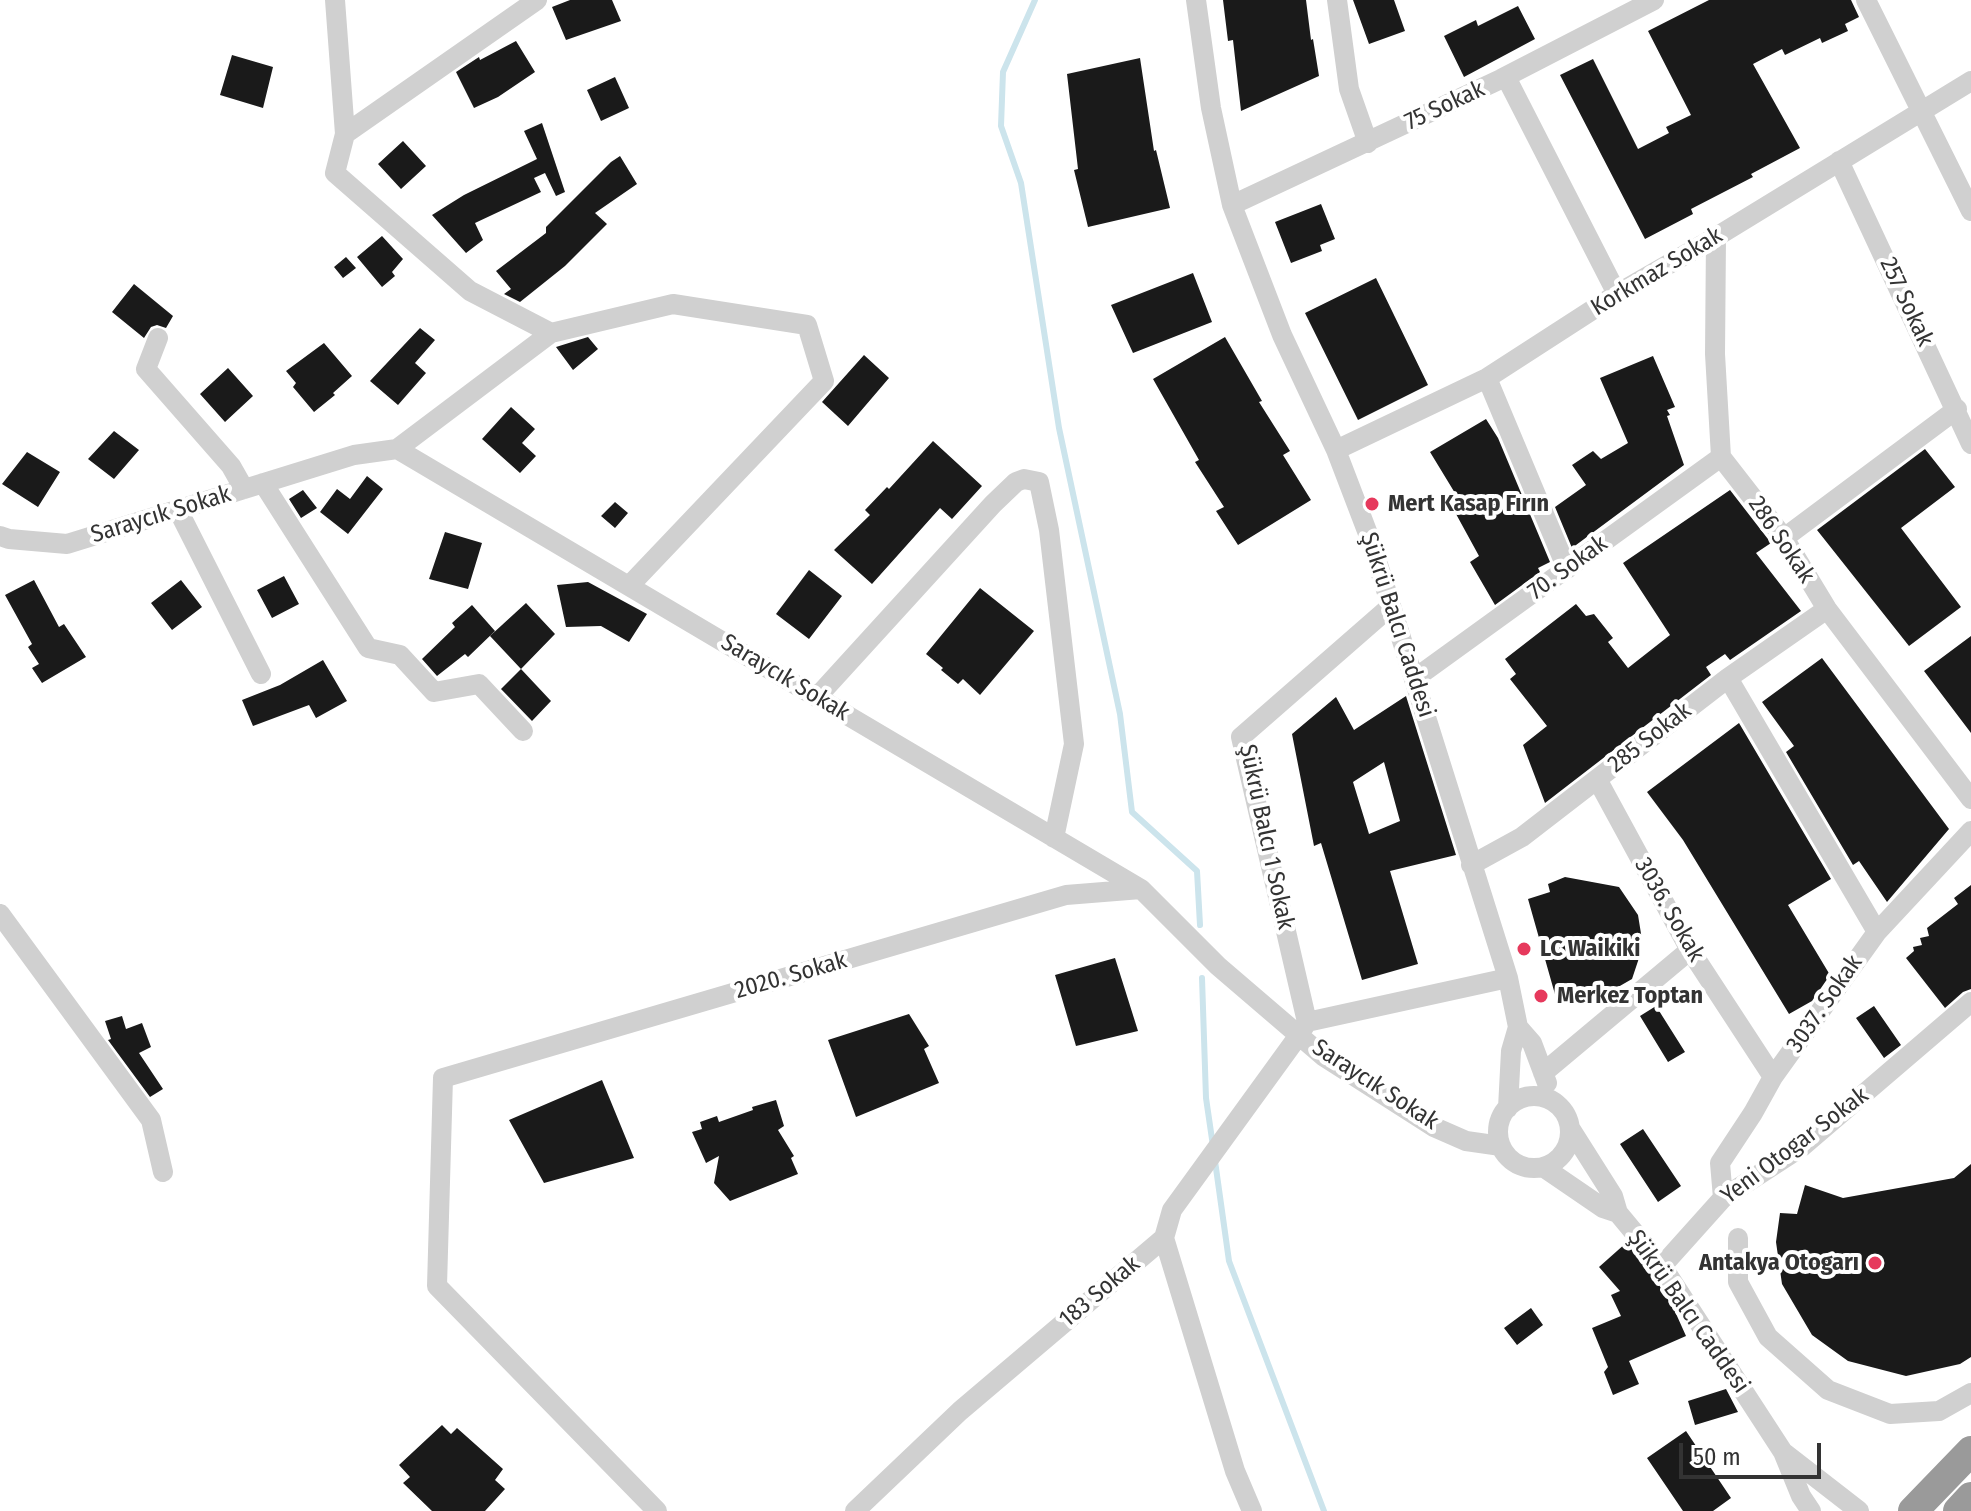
<!DOCTYPE html>
<html>
<head>
<meta charset="utf-8">
<style>
	body { margin:0 }
	#map { position:relative; width:1971px; height:1511px; overflow:hidden; background:#fff; font-family:"Fira Sans Condensed",sans-serif }
	canvas { display:block }
	.scale { position:absolute; left:1679px; top:1443px; width:142px; height:36px; box-sizing:border-box; border:4px solid #333; border-top:0; padding-left:10px; font-size:24px; line-height:28px; white-space:nowrap; color:#333; -webkit-text-stroke:6px #fff; paint-order:stroke }
</style>
</head>
<body>
<div id="map">
<canvas width="1971" height="1511"></canvas>
<div class="scale">50 m</div>
</div>
<script>
const ctx = document.querySelector('canvas').getContext('2d');
ctx.lineJoin = 'round';
function poly(rows) {
  const path = new Path2D();
  for (const r of rows) {
    if (r.length === 3) {
      path.moveTo(r[0] + r[2], r[1]);
      path.arc(r[0], r[1], r[2], 0, 2 * Math.PI);
      continue;
    }
    path.moveTo(r[0], r[1]);
    for (let i = 2; i < r.length; i += 2) path.lineTo(r[i], r[i + 1]);
  }
  return path;
}
function strokePath(path, color, width, dash) {
  ctx.strokeStyle = color;
  ctx.lineWidth = width;
  ctx.lineCap = dash ? 'butt' : 'round';
  ctx.setLineDash(dash || []);
  ctx.stroke(path);
}
function fill(path, color) {
  ctx.fillStyle = color;
  ctx.fill(path, 'evenodd');
}
function drawText(font, color, halo, rows, align = 'center') {
  ctx.font = font + ' "Fira Sans Condensed",sans-serif';
  ctx.lineWidth = 8;
  ctx.setLineDash([]);
  ctx.textBaseline = 'middle';
  ctx.strokeStyle = halo;
  ctx.fillStyle = color;
  for (const [text, x, y, turn = 0] of rows) {
    ctx.save();
    ctx.translate(x, y);
    ctx.rotate((+turn || 0) * Math.PI / 180);
    ctx.textAlign = isNaN(turn) ? turn : align;
    if (halo) ctx.strokeText(text, 0, 0);
    ctx.fillText(text, 0, 0);
    ctx.restore();
  }
}
strokePath(poly([
	[1035,0,1003,72,1001,126,1021,183,1059,428,1120,714,1132,812,1197,871,1200,925],
	[1202,978,1206,1098,1213,1146],
	[1215,1161,1229,1261,1324,1511]
]), '#cce4ec', 6);
fill(poly([
	[570,0,612,0,621,21,566,40,552,7],
	[1223,0,1306,0,1311,40,1313,39,1319,76,1241,111,1233,40,1228,41],
	[1353,0,1394,0,1405,31,1369,44],
	[1709,0,1851,0,1859,17,1845,24,1848,31,1822,43,1820,38,1785,55,1782,49,1753,64,1800,148,1751,174,1753,177,1691,209,1693,214,1645,239,1560,75,1593,59,1638,149,1669,133,1666,127,1691,115,1648,31],
	[1518,6,1535,39,1464,77,1444,36,1476,20,1478,26],
	[516,41,535,72,498,97,474,108,456,72,479,57,480,60],
	[232,55,273,67,263,108,220,95],
	[1140,58,1154,151,1156,150,1170,208,1088,227,1074,170,1078,169,1067,74],
	[615,77,629,108,601,121,587,90],
	[542,123,565,192,556,196,545,173,534,178,541,192,475,223,483,240,466,253,432,215,464,195,537,159,524,131],
	[403,141,426,166,401,189,378,164],
	[620,156,637,184,595,213,607,224,565,266,520,302,504,294,511,289,496,271,546,233,546,227,611,162],
	[1321,204,1335,239,1320,245,1322,251,1291,263,1275,222],
	[382,236,403,259,392,272,395,276,382,287,357,257],
	[346,257,356,268,343,278,334,267],
	[1193,273,1212,322,1133,353,1111,305],
	[1376,278,1428,385,1358,420,1305,313],
	[134,284,173,316,166,328,157,325,151,327,144,338,112,312],
	[420,328,435,340,415,363,426,373,398,405,370,381],
	[588,337,598,349,573,370,556,347],
	[1225,337,1262,401,1259,402,1290,451,1283,455,1311,500,1238,545,1216,511,1224,507,1195,462,1199,460,1153,379],
	[324,343,352,376,333,393,335,395,314,412,293,387,296,383,286,371],
	[864,355,889,378,848,426,822,402],
	[1653,356,1675,407,1667,410,1670,415,1667,416,1684,465,1572,548,1555,507,1586,485,1572,465,1593,451,1601,459,1628,443,1600,378],
	[228,368,253,396,225,422,200,394],
	[511,407,535,429,522,443,536,456,520,473,482,439],
	[1486,419,1498,438,1550,562,1538,568,1540,572,1495,605,1470,562,1479,556,1450,503,1458,498,1430,452],
	[114,431,139,450,114,479,88,459],
	[933,441,982,486,952,519,940,508,872,584,834,550,870,515,865,510,887,487,889,489],
	[1925,449,1955,487,1901,528,1961,607,1909,646,1817,530],
	[27,452,60,472,38,507,2,484],
	[367,476,383,489,348,534,320,512,337,489,350,499],
	[303,490,317,508,301,518,289,499],
	[1730,490,1771,543,1756,553,1801,611,1730,660,1725,654,1706,667,1711,675,1545,803,1523,745,1547,726,1510,679,1516,674,1505,659,1576,604,1586,616,1594,614,1613,638,1608,642,1628,668,1670,635,1623,563],
	[615,502,628,513,615,528,601,516],
	[445,532,482,543,468,589,429,579],
	[809,570,842,596,809,639,776,614],
	[284,576,299,604,272,618,257,590],
	[34,580,59,627,64,624,86,657,42,683,32,668,39,664,28,647,32,644,5,595],
	[181,580,202,607,172,630,151,603],
	[588,582,647,614,629,642,601,626,566,627,557,585],
	[980,588,1034,631,980,695,963,679,958,684,941,670,943,668,926,654],
	[526,603,555,634,521,669,490,636],
	[472,605,495,631,468,657,465,654,437,676,422,659,455,627,452,623],
	[1971,636,1971,733,1924,671],
	[1822,658,1949,829,1887,902,1859,861,1853,865,1786,752,1794,746,1762,702],
	[323,660,347,701,316,718,309,705,253,726,242,700,280,685],
	[521,669,551,701,532,721,501,689],
	[1406,696,1456,855,1390,871,1418,964,1362,980,1321,843,1314,846,1292,734,1336,697,1354,730],
	[1384,762,1400,821,1369,834,1353,782],
	[1739,723,1831,879,1788,905,1830,975,1812,1001,1789,1014,1683,840,1647,792],
	[1565,877,1619,887,1638,915,1643,946,1632,979,1585,1006,1583,999,1558,1005,1528,899,1550,892,1548,884],
	[1971,885,1971,989,1963,992,1945,1008,1906,958,1914,951,1913,947,1922,945,1920,938,1929,936,1927,928,1958,904,1954,898],
	[1115,958,1138,1031,1076,1046,1055,975],
	[1656,1006,1685,1052,1668,1062,1640,1016],
	[1874,1006,1901,1045,1884,1058,1856,1018],
	[909,1014,929,1046,924,1049,939,1083,856,1117,828,1040],
	[122,1016,126,1029,142,1023,151,1047,139,1053,163,1089,150,1097,108,1040,111,1039,105,1021],
	[602,1080,634,1158,544,1183,509,1120],
	[776,1100,784,1126,778,1130,794,1156,791,1158,798,1174,730,1201,714,1183,719,1156,706,1163,692,1132,702,1129,700,1122,717,1116,719,1122,753,1110,752,1107],
	[1643,1129,1681,1186,1658,1202,1620,1144],
	[1971,1164,1971,1357,1960,1364,1906,1376,1848,1361,1812,1335,1782,1284,1776,1242,1780,1213,1797,1214,1805,1185,1843,1198,1954,1178],
	[1626,1243,1652,1274,1673,1307,1686,1336,1629,1361,1639,1384,1613,1395,1604,1372,1608,1367,1592,1328,1621,1316,1611,1295,1620,1291,1599,1267],
	[1531,1308,1543,1325,1517,1345,1504,1328],
	[1726,1389,1738,1412,1695,1425,1688,1401],
	[442,1425,451,1434,457,1428,503,1469,495,1480,505,1489,485,1511,432,1511,403,1483,410,1477,399,1465],
	[1686,1431,1731,1498,1713,1511,1683,1511,1647,1458]
]), '#1a1a1a');
strokePath(poly([
	[335,0,345,134,335,173,470,291,551,333,397,449],
	[1196,0,1211,108,1232,205,1282,335,1336,450,1370,539,1508,978,1518,1027,1511,1051,1508,1108],
	[1337,0,1349,89,1368,143],
	[1866,0,1971,211],
	[1506,77,1617,294],
	[345,134,537,0],
	[1839,161,1971,444],
	[1232,205,1501,79,1654,0],
	[1716,237,1715,354,1721,457,1784,538,1827,609,1971,799],
	[551,333,673,304,807,325,824,381,629,586],
	[158,338,146,369,231,466,244,489],
	[1487,378,1567,569],
	[1336,450,1487,378,1617,294,1716,237,1971,81],
	[263,483,368,648,400,655,434,692,479,684,523,731],
	[178,510,261,674],
	[0,536,9,539,67,544,354,455,397,449,1141,889,1218,966,1323,1056,1434,1127,1466,1141,1501,1146],
	[1784,538,1957,409],
	[1728,678,1877,932],
	[1414,679,1721,457],
	[817,697,993,504,1016,482,1024,479,1039,482,1049,530,1074,744,1054,838],
	[1597,779,1690,950,1773,1077],
	[1471,865,1522,837,1728,678,1827,609],
	[0,914,151,1120,163,1172],
	[1307,1022,1508,978],
	[1518,1027,1532,1043,1547,1083],
	[1543,1073,1690,950],
	[1534,1132,36],
	[1570,1128,1613,1196,1618,1213,1662,1266,1783,1452,1801,1496,1811,1511],
	[1543,1167,1603,1208,1618,1213],
	[1723,1198,1720,1163,1753,1113,1773,1077,1877,932,1971,831],
	[1164,1238,1235,1471,1252,1511],
	[1738,1238,1738,1282,1768,1337,1828,1390,1890,1414,1939,1411,1971,1393],
	[1662,1266,1723,1198,1803,1146,1971,1002],
	[1783,1452,1859,1511],
	[657,1511,437,1286,443,1078,1066,895,1141,889],
	[855,1511,960,1411,1164,1238,1172,1210,1299,1035,1307,1022,1241,737,1391,606]
]), '#d0d0d0', 20);
strokePath(poly([
	[1913,1511,1971,1451],
	[1958,1511,1971,1497]
]), '#9a9a9a', 30);
for (const [x, y, r, color] of [
	[1372,504,8,"#e6395c"],
	[1524,949,8,"#e6395c"],
	[1541,996,8,"#e6395c"],
	[1875,1263,8,"#e6395c"]
]) {
  const dot = new Path2D();
  dot.arc(x, y, r, 0, 2 * Math.PI);
  ctx.fillStyle = color;
  ctx.fill(dot);
  strokePath(dot, '#fff', 3);
}
drawText('24px', '#333', '#fff', [
	["75 Sokak",1445,106,-25],
	["Korkmaz Sokak",1657,272,-31],
	["257 Sokak",1906,302,65],
	["Saraycık Sokak",161,515,-17],
	["286 Sokak",1781,540,56],
	["70. Sokak",1568,568,-36],
	["Şükrü Balcı Caddesi",1397,625,72],
	["Saraycık Sokak",785,678,31],
	["285 Sokak",1650,738,-38],
	["Şükrü Balcı 1 Sokak",1266,837,78],
	["3036. Sokak",1669,910,60],
	["2020. Sokak",791,976,-16],
	["3037. Sokak",1825,1004,-55],
	["Saraycık Sokak",1375,1085,33],
	["Yeni Otogar Sokak",1795,1146,-37],
	["183 Sokak",1100,1292,-40],
	["Şükrü Balcı Caddesi",1688,1312,55]
]);
drawText('bold 24px', '#333', '#fff', [
	["Mert Kasap Fırın",1388,504],
	["LC Waikiki",1540,949],
	["Merkez Toptan",1557,996],
	["Antakya Otogarı",1859,1263,"right"]
], 'left');
</script>
</body>
</html>
